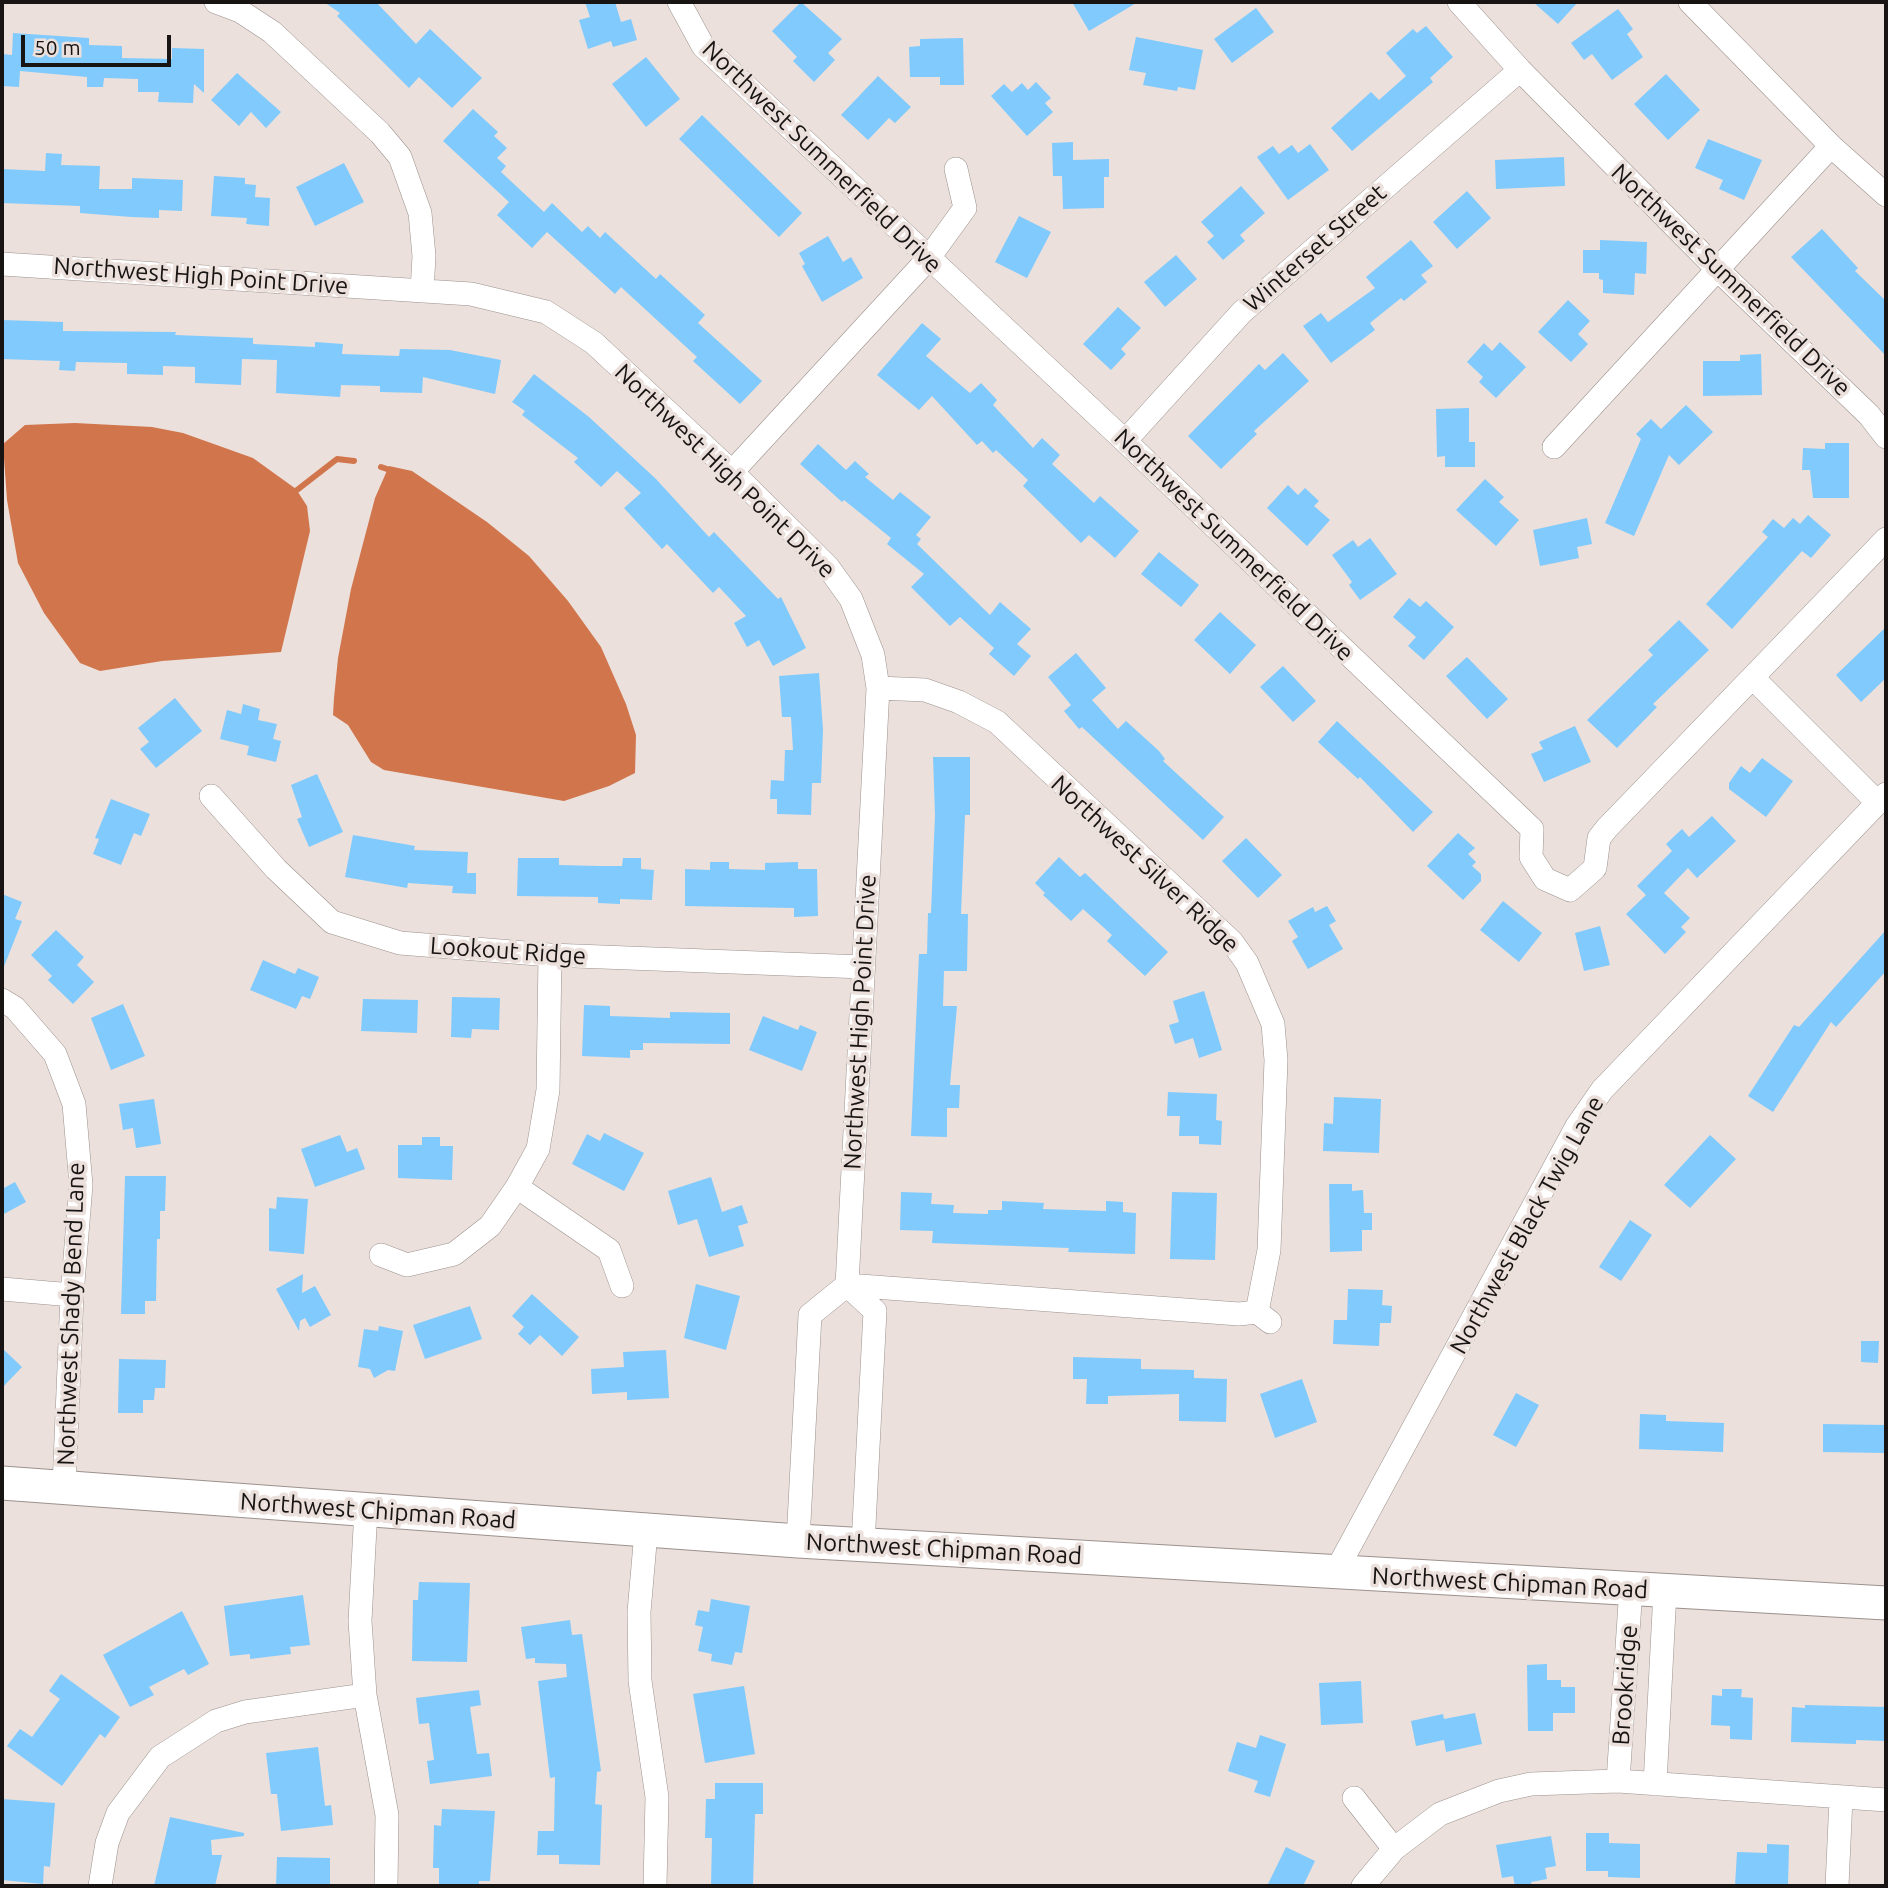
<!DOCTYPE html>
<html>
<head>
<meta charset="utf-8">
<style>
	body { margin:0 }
	#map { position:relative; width:1888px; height:1888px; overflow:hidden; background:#ebe0db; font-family:Ubuntu,sans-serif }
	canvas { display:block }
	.frame { position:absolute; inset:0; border:4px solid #181413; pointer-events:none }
	.scale { position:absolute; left:21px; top:35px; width:150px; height:32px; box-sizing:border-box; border:4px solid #181413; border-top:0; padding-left:9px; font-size:21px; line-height:24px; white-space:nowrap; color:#181413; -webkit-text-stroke:5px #ebe0db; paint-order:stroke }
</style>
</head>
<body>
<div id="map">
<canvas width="1888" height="1888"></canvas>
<div class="frame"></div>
<div class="scale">50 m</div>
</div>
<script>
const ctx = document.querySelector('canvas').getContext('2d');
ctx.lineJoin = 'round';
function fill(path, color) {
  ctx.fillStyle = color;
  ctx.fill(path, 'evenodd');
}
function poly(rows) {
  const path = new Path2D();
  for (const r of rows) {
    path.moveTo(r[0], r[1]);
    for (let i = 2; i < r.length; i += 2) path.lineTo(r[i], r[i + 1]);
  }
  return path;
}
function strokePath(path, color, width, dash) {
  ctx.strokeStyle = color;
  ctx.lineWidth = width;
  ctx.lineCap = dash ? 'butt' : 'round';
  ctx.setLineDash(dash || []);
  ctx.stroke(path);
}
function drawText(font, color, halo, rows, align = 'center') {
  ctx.font = font + ' Ubuntu,sans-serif';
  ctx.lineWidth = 7;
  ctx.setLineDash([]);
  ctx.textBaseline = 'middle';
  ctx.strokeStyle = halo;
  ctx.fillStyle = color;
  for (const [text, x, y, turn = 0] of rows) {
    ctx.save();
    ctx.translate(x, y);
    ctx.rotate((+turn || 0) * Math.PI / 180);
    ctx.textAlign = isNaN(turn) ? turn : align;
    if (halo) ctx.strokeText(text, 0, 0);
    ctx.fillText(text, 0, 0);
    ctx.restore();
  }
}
fill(poly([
	[75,423,152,427,183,433,253,458,296,489,307,506,310,531,281,652,162,661,100,671,80,663,44,613,18,563,7,500,3,444,25,425],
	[389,466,412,471,487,522,529,556,568,601,601,647,626,704,636,735,635,773,609,786,564,801,384,770,371,762,348,725,333,715,334,698,338,658,351,589,375,498]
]), '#d1754c');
strokePath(poly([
	[381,467,387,469],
	[297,490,337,459,354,461]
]), '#d1754c', 6);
fill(poly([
	[324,2,376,2,416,44,430,29,482,78,452,108,419,77,409,88,337,16,340,13],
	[585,2,615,2,621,22,631,19,637,40,613,47,611,41,588,49,579,20,590,17],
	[801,2,842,39,828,53,835,60,814,82,793,61,797,57,772,31],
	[1072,2,1138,2,1089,31],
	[1533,2,1578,2,1558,24],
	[1256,8,1274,32,1232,63,1214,39],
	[1618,9,1633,29,1627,34,1643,57,1612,80,1592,54,1584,60,1571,43],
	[1426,26,1453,57,1430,78,1433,82,1352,151,1331,128,1371,92,1379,100,1406,76,1386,53,1413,29,1417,33],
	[13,33,89,38,89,45,122,46,122,58,172,59,172,48,204,49,204,93,194,84,193,103,158,102,159,92,138,92,138,79,104,78,103,87,87,87,87,77,20,71,19,87,2,86,2,54,12,55],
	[1136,37,1203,50,1195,90,1178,87,1177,91,1143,85,1146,73,1129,70],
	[963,38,964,85,940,85,940,77,910,77,909,47,920,46,920,39],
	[646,57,680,99,646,127,612,84],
	[237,73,281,112,266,128,251,112,239,126,211,100],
	[1666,74,1700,110,1668,140,1634,104],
	[878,76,911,107,895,123,889,118,868,140,841,115],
	[1036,82,1051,98,1045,103,1053,112,1027,136,991,96,1004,84,1012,92,1022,83,1028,90],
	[473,109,498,132,494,136,507,148,497,158,506,166,501,172,544,212,552,203,582,232,588,226,600,238,605,232,656,279,660,274,705,315,698,323,762,381,740,404,693,361,697,357,621,287,615,294,547,232,532,248,497,215,509,202,443,141],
	[702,115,802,213,779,237,679,139],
	[1708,139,1762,160,1744,200,1719,189,1723,180,1695,168],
	[1073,142,1073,160,1109,159,1109,177,1104,177,1104,208,1063,209,1062,176,1053,176,1052,143],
	[1310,144,1329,170,1288,200,1257,157,1273,146,1279,154,1292,145,1298,153],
	[46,153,62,154,61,165,100,166,99,189,132,189,132,178,183,180,182,211,159,210,159,218,131,217,80,213,80,206,2,203,2,169,45,171],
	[1564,157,1565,186,1496,189,1495,160],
	[344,163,364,202,315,226,296,187],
	[214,176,245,178,245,184,256,185,255,197,270,198,269,226,246,224,247,218,211,216],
	[1241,186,1265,213,1240,235,1245,241,1223,260,1207,242,1214,236,1201,222],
	[1467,191,1491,218,1457,249,1433,222],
	[1019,216,1051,232,1027,278,995,262],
	[1822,229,1858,268,1855,271,1886,301,1886,356,1791,257],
	[828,236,843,262,851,257,863,278,822,302,802,266,805,264,799,253],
	[1411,240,1433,266,1421,275,1427,282,1404,301,1401,298,1370,323,1375,330,1331,363,1303,326,1321,313,1328,322,1375,288,1366,277],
	[1600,240,1647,242,1646,274,1635,273,1634,295,1603,293,1603,280,1599,279,1599,273,1583,273,1583,250,1600,250],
	[1176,255,1197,279,1165,307,1144,282],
	[1568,300,1590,321,1578,334,1588,344,1571,362,1538,332],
	[1118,307,1141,328,1121,349,1126,354,1111,370,1083,344],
	[2,320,63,322,63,331,176,332,175,335,253,338,253,344,315,347,315,342,343,344,342,354,399,356,400,349,450,350,501,360,495,394,423,377,422,393,380,392,380,386,341,385,340,397,276,393,277,360,242,359,241,385,195,383,195,367,163,366,163,375,127,374,127,363,76,362,75,371,59,370,60,361,2,359],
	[922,323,941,339,926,356,970,393,981,383,997,400,993,405,1033,448,1042,438,1060,455,1052,464,1094,503,1100,496,1139,531,1115,558,1089,535,1081,543,1023,486,1028,480,996,450,993,453,982,441,977,445,932,396,919,410,877,375],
	[1500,342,1526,367,1496,398,1479,382,1483,377,1467,362,1484,343,1492,351],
	[1283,353,1309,381,1254,431,1257,434,1221,469,1188,436,1259,364,1265,370],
	[1761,354,1762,395,1703,396,1703,361,1740,361,1740,355],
	[534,374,589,417,656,479,709,537,714,532,778,599,781,597,806,648,773,666,759,640,747,647,734,623,746,616,719,587,713,593,667,544,662,549,624,508,641,493,617,471,601,487,574,462,578,458,522,415,525,411,512,402],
	[1686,405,1713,432,1679,465,1669,455,1634,536,1605,523,1641,439,1636,434,1651,419,1661,429],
	[1469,408,1469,442,1475,442,1475,467,1445,467,1445,456,1437,457,1436,409],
	[1825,443,1849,443,1849,498,1813,498,1810,470,1802,470,1803,448,1825,449],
	[818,444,846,470,855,461,869,474,865,477,893,500,900,492,931,517,916,535,921,539,917,544,990,615,1000,602,1031,629,1017,644,1031,656,1014,676,989,654,994,648,960,617,950,626,911,587,924,574,887,544,891,538,844,500,842,502,800,464],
	[1485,479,1504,497,1499,502,1519,520,1496,546,1456,510],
	[1288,485,1298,495,1305,488,1319,501,1314,506,1330,520,1307,546,1267,508],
	[1808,515,1831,535,1811,558,1802,551,1732,629,1706,604,1768,537,1762,532,1773,519,1784,528,1793,518,1800,524],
	[1587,518,1592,544,1577,547,1579,558,1540,566,1533,530],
	[1370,538,1397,574,1360,600,1349,585,1352,582,1332,555,1353,540,1358,547],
	[1159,552,1199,585,1181,607,1141,574],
	[1409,598,1420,607,1426,601,1454,627,1424,660,1408,646,1416,637,1393,617],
	[1220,612,1256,645,1230,674,1194,640],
	[1679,620,1709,650,1653,704,1657,707,1617,748,1587,720,1653,655,1648,650],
	[1886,627,1886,678,1861,702,1836,675],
	[1076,653,1106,688,1092,700,1118,729,1126,721,1159,751,1165,759,1163,761,1224,817,1203,840,1082,727,1079,729,1064,711,1071,705,1048,677],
	[1467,657,1508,699,1487,719,1446,676],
	[1283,666,1316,701,1293,722,1260,687],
	[819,673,823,730,821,783,812,783,811,815,777,814,777,799,770,799,771,780,784,781,785,750,793,750,791,717,782,717,779,676],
	[175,698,202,731,156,768,140,749,149,742,138,728],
	[243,704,260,709,258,720,277,724,273,739,281,741,276,762,247,755,249,746,220,739,227,710,241,714],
	[1337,721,1433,812,1413,832,1360,777,1358,779,1318,742],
	[1575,726,1591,762,1544,782,1531,754,1543,749,1539,742],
	[933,757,970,757,970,815,965,815,961,914,968,914,967,971,944,971,943,1006,957,1006,950,1085,960,1085,959,1108,947,1108,947,1137,911,1136,919,954,927,954,928,913,931,913,935,815],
	[1762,758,1793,781,1766,817,1729,789,1729,783,1741,766,1750,773],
	[317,774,343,832,309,847,297,819,302,817,291,785],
	[111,799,150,814,141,836,134,833,121,865,93,854,99,839,95,838],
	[1712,816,1736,841,1697,878,1688,868,1664,893,1690,918,1681,927,1686,932,1665,954,1626,914,1646,895,1637,886,1672,851,1666,844,1682,829,1689,837],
	[1458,833,1475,848,1468,854,1476,862,1472,866,1481,874,1481,881,1463,900,1427,866],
	[353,835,415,846,414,850,468,852,467,873,476,873,476,894,452,893,453,886,408,883,407,888,345,877],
	[1246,838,1282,875,1258,898,1222,861],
	[1059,857,1080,877,1085,873,1168,952,1145,976,1107,941,1112,935,1083,909,1071,921,1043,895,1045,893,1035,883],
	[518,858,559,858,559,865,599,866,622,866,623,858,641,858,641,869,654,870,652,900,620,899,620,904,598,903,598,897,517,896],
	[710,862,729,862,729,869,765,870,765,863,798,862,798,869,817,869,818,916,794,917,794,908,685,906,685,869,710,870],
	[2,894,22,902,15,919,22,921,3,969],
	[1503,901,1542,933,1519,962,1480,930],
	[1327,906,1336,921,1329,925,1343,949,1308,969,1292,941,1298,937,1288,921,1313,907,1315,912],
	[1600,926,1610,965,1584,971,1575,933],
	[56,930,84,957,77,965,94,982,73,1004,48,980,52,976,31,955],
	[1886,930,1886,971,1836,1027,1831,1022,1773,1112,1748,1096,1794,1025,1799,1027],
	[263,960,295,974,298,968,319,977,310,999,302,996,296,1009,250,990],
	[1204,991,1222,1050,1199,1058,1193,1038,1175,1044,1169,1025,1179,1022,1173,1001],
	[452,997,500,998,499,1030,472,1029,471,1038,451,1037],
	[363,999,418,1000,417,1033,361,1031],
	[123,1004,145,1056,111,1070,91,1018],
	[584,1005,610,1006,610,1016,670,1018,670,1012,730,1013,730,1044,643,1043,643,1050,630,1050,630,1058,582,1056],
	[763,1016,798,1030,800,1025,817,1032,802,1071,749,1050],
	[1168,1092,1217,1094,1216,1120,1222,1121,1221,1145,1199,1144,1199,1136,1179,1136,1180,1116,1167,1116],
	[1334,1097,1381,1099,1379,1153,1323,1151,1324,1123,1333,1124],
	[154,1099,161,1144,136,1148,133,1128,123,1130,119,1104],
	[604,1133,644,1153,624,1191,572,1164,587,1134,600,1141],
	[340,1135,347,1152,357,1148,365,1169,315,1187,301,1149],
	[1710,1135,1736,1159,1690,1208,1664,1185],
	[422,1137,440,1137,440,1146,453,1146,452,1180,398,1178,398,1145,422,1145],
	[125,1176,166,1176,165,1211,160,1211,160,1239,157,1239,156,1301,145,1301,145,1314,121,1314],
	[711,1177,722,1212,742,1205,748,1223,738,1226,744,1246,709,1257,697,1219,678,1225,668,1191],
	[15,1182,26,1202,2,1215,2,1189],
	[1329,1184,1352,1184,1352,1191,1363,1190,1364,1213,1372,1213,1372,1230,1362,1230,1362,1251,1330,1252],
	[901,1192,932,1193,931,1204,954,1205,953,1213,988,1214,988,1210,1002,1210,1002,1201,1044,1203,1043,1209,1106,1211,1106,1201,1123,1202,1123,1212,1136,1213,1135,1254,1068,1252,1069,1248,932,1243,933,1231,900,1230],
	[1172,1192,1217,1193,1215,1260,1170,1259],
	[277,1197,308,1199,304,1254,269,1251,269,1208,276,1209],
	[1630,1220,1652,1235,1621,1281,1599,1267],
	[303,1274,302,1293,315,1286,331,1315,310,1327,305,1318,300,1321,299,1331,276,1289],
	[696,1284,740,1296,726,1350,684,1338],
	[1348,1289,1383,1290,1382,1305,1392,1306,1391,1323,1380,1323,1379,1346,1333,1344,1334,1320,1347,1320],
	[532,1294,579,1337,562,1356,540,1335,530,1345,518,1334,524,1327,512,1316],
	[470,1306,482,1339,425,1359,413,1325],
	[379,1326,403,1331,395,1371,388,1370,374,1378,370,1369,358,1367,364,1329,378,1331],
	[1861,1341,1879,1341,1878,1363,1861,1362],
	[2,1348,22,1367,2,1388],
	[666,1350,669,1398,627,1400,627,1392,592,1394,591,1369,624,1367,623,1352],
	[1073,1357,1141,1359,1141,1369,1194,1370,1194,1378,1227,1379,1226,1422,1179,1421,1179,1394,1108,1396,1108,1404,1086,1404,1087,1379,1073,1379],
	[119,1359,166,1360,165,1388,155,1388,154,1400,143,1400,143,1413,118,1413],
	[1302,1379,1317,1422,1275,1438,1260,1394],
	[1516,1393,1539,1405,1516,1447,1493,1435],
	[1640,1414,1666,1415,1666,1421,1724,1423,1723,1452,1639,1449],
	[1823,1424,1886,1425,1885,1453,1823,1452],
	[419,1582,470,1583,467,1662,412,1661,413,1600,418,1600],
	[303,1595,310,1645,290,1647,291,1654,250,1659,250,1654,230,1656,224,1606],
	[711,1599,750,1606,742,1653,735,1652,732,1665,711,1661,712,1654,698,1651,703,1627,695,1625,698,1610,709,1612],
	[182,1611,209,1664,188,1675,184,1669,149,1687,154,1695,130,1707,103,1655],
	[570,1620,572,1635,582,1634,601,1771,597,1772,595,1804,602,1805,600,1865,559,1864,559,1855,537,1855,538,1831,554,1831,555,1777,550,1778,538,1681,567,1677,566,1664,535,1663,535,1658,526,1659,521,1627],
	[1547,1664,1547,1680,1561,1680,1561,1687,1575,1687,1575,1713,1553,1713,1553,1731,1528,1731,1527,1665],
	[61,1674,120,1717,105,1738,100,1734,62,1786,7,1746,20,1729,32,1737,60,1699,49,1691],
	[1361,1681,1363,1723,1321,1725,1319,1683],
	[744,1686,755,1754,705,1763,693,1694],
	[1722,1689,1742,1689,1741,1697,1753,1698,1752,1740,1730,1739,1730,1726,1711,1725,1712,1695,1722,1696],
	[479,1690,481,1705,470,1707,477,1754,489,1753,492,1776,430,1784,427,1761,434,1760,429,1723,419,1724,416,1698],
	[1805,1705,1886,1707,1886,1741,1856,1740,1856,1744,1791,1742,1792,1707,1805,1708],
	[1475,1713,1482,1744,1446,1752,1444,1740,1416,1746,1411,1721,1443,1714,1444,1719],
	[1260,1735,1286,1744,1270,1797,1254,1792,1258,1781,1228,1771,1237,1742,1256,1748],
	[318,1747,325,1806,331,1805,333,1825,281,1831,277,1794,271,1794,266,1753],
	[715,1783,763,1783,763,1814,755,1814,753,1886,711,1886,712,1838,705,1838,706,1799,715,1799],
	[2,1799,55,1803,50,1867,44,1866,43,1884,2,1880],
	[442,1809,495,1811,490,1881,479,1881,479,1886,439,1886,439,1868,433,1868,434,1825,441,1826],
	[170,1817,244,1833,244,1836,211,1840,212,1855,222,1855,215,1886,154,1886],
	[1586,1833,1609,1833,1609,1843,1640,1844,1640,1878,1608,1877,1608,1871,1586,1871],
	[1551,1836,1556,1866,1545,1868,1547,1879,1531,1882,1532,1886,1515,1886,1513,1876,1502,1878,1496,1845],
	[1767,1844,1789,1845,1788,1886,1735,1886,1737,1852,1767,1853],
	[1286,1847,1315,1861,1303,1886,1267,1886],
	[277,1857,330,1858,330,1886,276,1886]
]), '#81cafd');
const minor = poly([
	[216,2,240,11,272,32,380,133,400,157,420,213,424,256,422,291],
	[679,2,703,46,1125,441,1532,829,1531,857,1545,879,1570,890,1595,868,1599,838,1607,828,1886,539],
	[1459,2,1520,70,1719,271,1869,415,1886,437],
	[1690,2,1831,146,1886,195],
	[2,264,471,294,546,312,594,343,732,472,828,567,851,599,873,655,878,688,847,1285,810,1315,798,1541],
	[1125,441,1242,312,1520,70],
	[1554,447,1831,146],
	[732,472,928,259,965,208,956,169],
	[1754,679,1878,803],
	[878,688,925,690,959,702,997,722,1232,942,1247,963,1273,1024,1276,1060,1269,1250,1257,1312,1270,1322],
	[211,796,276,869,332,922,400,943,550,955,863,967],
	[2,1000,15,1008,55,1054,74,1104,81,1185,72,1295,64,1487],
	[517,1187,609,1250,622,1286],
	[381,1255,407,1265,454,1254,490,1226,517,1187,538,1149,548,1090,550,955],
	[847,1285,1239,1314,1257,1312],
	[847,1285,875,1311,863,1545],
	[2,1289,72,1295],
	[366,1509,360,1621,365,1695,387,1815,386,1886],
	[646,1532,639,1612,640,1681,657,1797,655,1886],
	[1335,1573,1577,1126,1602,1090,1886,794],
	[1618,1781,1631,1588],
	[1655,1784,1665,1591],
	[1354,1798,1394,1849],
	[100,1886,107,1843,118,1813,160,1757,216,1721,245,1712,365,1695],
	[1363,1886,1394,1849,1440,1814,1499,1791,1531,1784,1618,1781,1886,1800],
	[1837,1886,1841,1798]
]);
const secondary = poly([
	[2,1483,798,1541,1886,1603]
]);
strokePath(minor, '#9c918d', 24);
strokePath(secondary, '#9c918d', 35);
strokePath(minor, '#fff', 23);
strokePath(secondary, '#fff', 33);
drawText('24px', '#181413', '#ebe0db', [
	["Northwest Summerfield Drive",822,157,44],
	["Winterset Street",1315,248,-41],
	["Northwest High Point Drive",201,276,4],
	["Northwest Summerfield Drive",1731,280,44],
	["Northwest High Point Drive",725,471,44],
	["Northwest Summerfield Drive",1234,545,44],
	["Northwest Silver Ridge",1145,864,43],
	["Lookout Ridge",508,951,4],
	["Northwest High Point Drive",860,1022,-87],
	["Northwest Black Twig Lane",1527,1225,-61],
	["Northwest Shady Bend Lane",71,1314,-88],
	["Northwest Chipman Road",378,1511,4],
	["Northwest Chipman Road",944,1549,3],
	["Northwest Chipman Road",1510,1583,3],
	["Brookridge",1625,1685,-86]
]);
</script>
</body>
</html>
